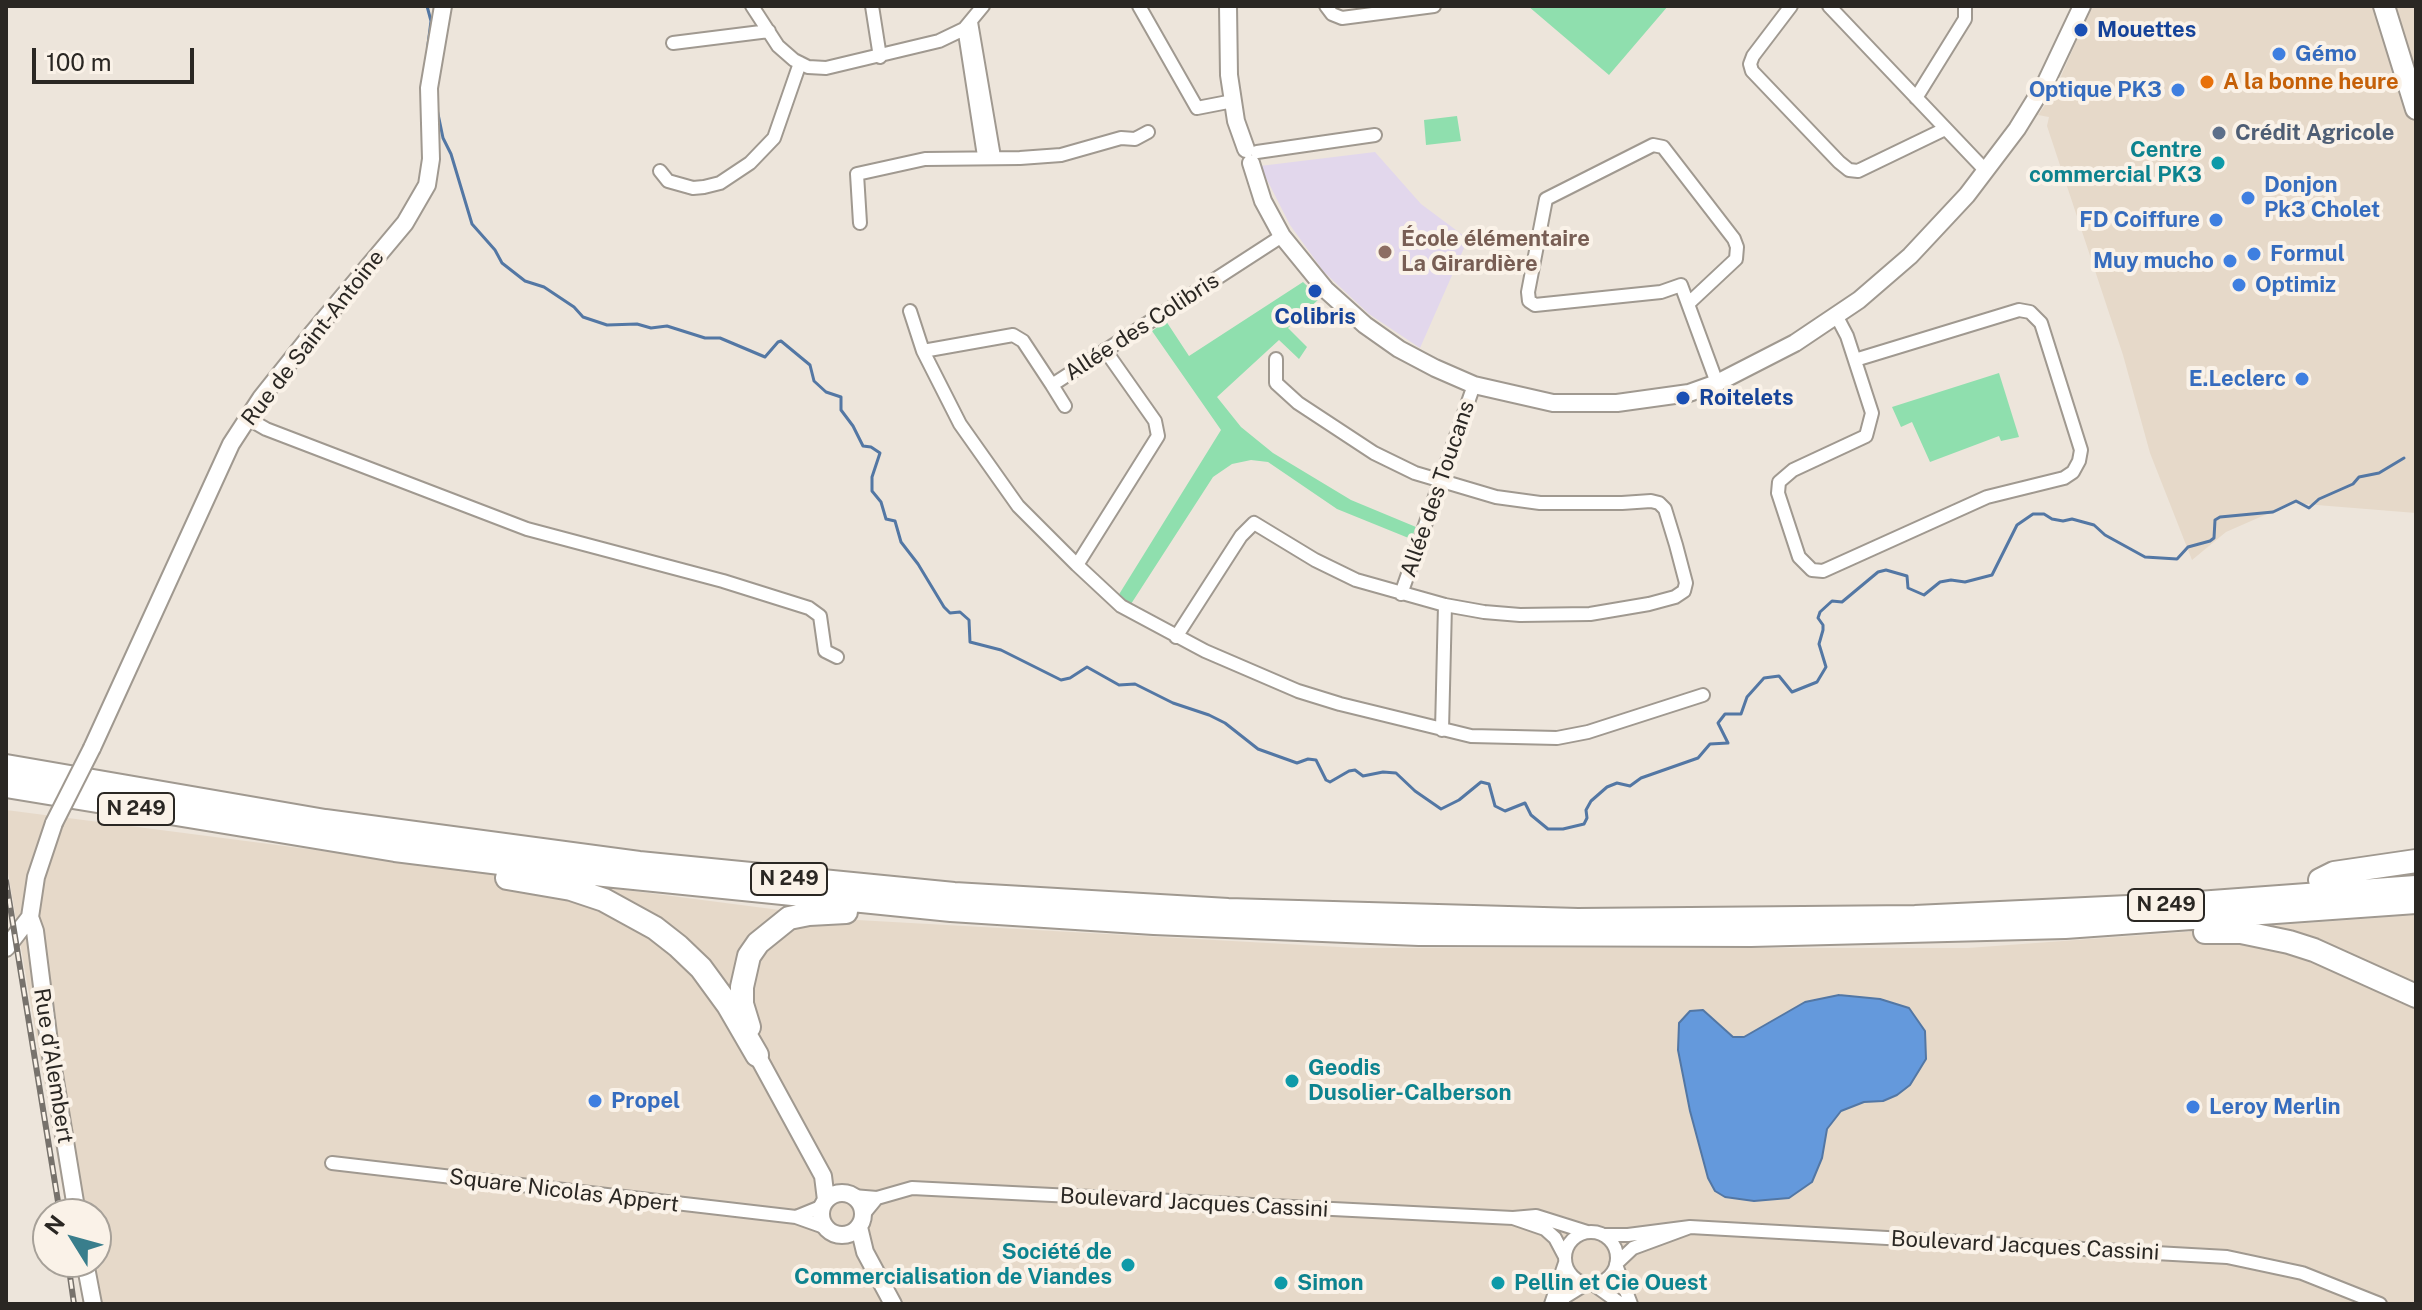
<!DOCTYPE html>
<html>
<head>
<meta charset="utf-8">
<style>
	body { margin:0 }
	#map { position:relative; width:2422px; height:1310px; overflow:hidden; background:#ede5db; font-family:"Public Sans",sans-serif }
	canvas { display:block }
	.frame { position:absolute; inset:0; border:8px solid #2a2723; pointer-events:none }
	.north { position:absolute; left:32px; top:1198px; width:80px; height:80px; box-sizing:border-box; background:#faf2e8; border:2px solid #a7a199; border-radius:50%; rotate:307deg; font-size:22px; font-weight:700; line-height:32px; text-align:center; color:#2a2723 }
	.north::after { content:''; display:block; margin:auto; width:28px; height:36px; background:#397e8c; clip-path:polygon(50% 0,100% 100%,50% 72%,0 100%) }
	.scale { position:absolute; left:32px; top:48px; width:162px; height:36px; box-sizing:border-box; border:4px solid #2a2723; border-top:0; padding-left:10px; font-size:24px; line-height:28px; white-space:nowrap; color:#2a2723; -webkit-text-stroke:6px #faf2e8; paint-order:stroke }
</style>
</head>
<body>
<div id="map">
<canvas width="2422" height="1310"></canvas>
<div class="frame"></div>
<div class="north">N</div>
<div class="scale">100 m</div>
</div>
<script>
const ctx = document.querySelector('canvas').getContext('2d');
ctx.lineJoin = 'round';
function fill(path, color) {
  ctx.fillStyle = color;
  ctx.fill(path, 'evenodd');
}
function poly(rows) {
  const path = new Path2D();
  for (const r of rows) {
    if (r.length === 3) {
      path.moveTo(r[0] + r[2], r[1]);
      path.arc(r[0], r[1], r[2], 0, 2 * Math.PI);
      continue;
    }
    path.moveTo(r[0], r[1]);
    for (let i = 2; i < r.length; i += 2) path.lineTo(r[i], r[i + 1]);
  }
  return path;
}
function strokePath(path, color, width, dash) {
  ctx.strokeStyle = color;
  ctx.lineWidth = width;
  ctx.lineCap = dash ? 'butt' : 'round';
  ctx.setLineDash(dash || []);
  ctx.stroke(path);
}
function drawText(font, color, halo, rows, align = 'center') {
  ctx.font = font + ' "Public Sans",sans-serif';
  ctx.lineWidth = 8;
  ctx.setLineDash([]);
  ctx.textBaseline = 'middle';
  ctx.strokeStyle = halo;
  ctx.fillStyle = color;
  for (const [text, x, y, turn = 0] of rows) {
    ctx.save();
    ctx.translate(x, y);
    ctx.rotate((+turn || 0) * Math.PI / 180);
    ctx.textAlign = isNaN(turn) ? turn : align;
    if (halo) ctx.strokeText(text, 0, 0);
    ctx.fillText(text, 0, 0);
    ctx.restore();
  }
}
fill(poly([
	[2092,6,2413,6,2416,14,2416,513,2292,503,2226,532,2192,560,2150,453,2123,355,2047,126,2049,117,2038,115,2054,92],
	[6,810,857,920,1357,948,1968,948,2416,915,2416,1304,83,1304,76,1262,96,1262,96,1214,67,1214,6,861]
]), '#e6d9c9');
fill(poly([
	[1375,152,1421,204,1468,239,1420,348,1369,314,1324,272,1290,225,1260,166]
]), '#e2d7ec');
fill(poly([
	[1528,6,1668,6,1609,75],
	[1457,116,1461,141,1426,145,1424,120],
	[1303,282,1320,298,1288,328,1307,347,1299,359,1279,340,1217,397,1241,427,1273,453,1351,500,1416,527,1411,539,1337,509,1268,462,1251,460,1232,464,1213,477,1131,604,1118,596,1221,430,1152,331,1166,321,1189,356],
	[1999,373,2019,437,2001,441,1999,436,1930,462,1912,422,1901,427,1892,407]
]), '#8fdfae');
const water = poly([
	[1839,995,1880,999,1909,1008,1925,1031,1926,1059,1910,1085,1897,1095,1883,1101,1864,1102,1841,1111,1827,1129,1822,1158,1812,1182,1789,1198,1754,1201,1725,1197,1715,1191,1708,1178,1690,1111,1678,1050,1679,1023,1690,1011,1703,1010,1733,1037,1744,1037,1805,1002,1839,995]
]);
fill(water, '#6499dc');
strokePath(water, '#5377a4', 2);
strokePath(poly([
	[427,6,431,21,428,45],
	[437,109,443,138,451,154,472,224,495,250,502,263,525,281,544,287,574,307,583,317,607,325,637,324,651,328,667,326,705,338,720,338,765,357,778,342,781,341,810,365,814,381,826,392,841,397,841,410,853,426,863,446,871,447,880,453,872,477,872,491,881,502,886,519,895,521,901,542,918,564,944,607,950,613,960,612,969,620,970,642,1001,650,1061,680,1070,678,1087,667,1119,685,1135,684,1173,703,1209,715,1225,723,1258,749,1297,763,1308,759,1316,760,1326,780,1330,782,1349,771,1355,770,1363,776,1383,772,1396,773,1415,791,1441,809,1459,800,1481,782,1489,784,1495,806,1505,811,1525,803,1531,815,1548,829,1563,829,1584,824,1587,818,1586,810,1591,801,1607,787,1617,783,1630,786,1641,778,1698,758,1710,744,1728,743,1718,723,1725,714,1741,714,1747,697,1764,678,1779,676,1792,692,1817,682,1826,667,1819,644,1823,630,1823,625,1818,618,1820,612,1832,601,1842,602,1878,572,1886,570,1907,576,1908,588,1924,595,1940,582,1951,580,1965,582,1992,575,2017,525,2033,514,2044,514,2052,519,2063,521,2072,519,2094,525,2105,535,2145,557,2177,559,2188,547,2210,541,2214,538,2215,520,2220,517,2273,512,2296,501,2309,508,2319,499,2353,484,2359,477,2379,473,2404,458]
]), '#5377a4', 3);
const minor = poly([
	[752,6,778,46,794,60,808,67,826,68,939,41,964,29,983,6],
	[872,6,880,57],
	[1139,6,1197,108,1233,101],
	[1326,6,1332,14,1342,18,1434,6],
	[1791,6,1753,56,1750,64,1752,71,1839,162,1849,170,1858,171,1945,129],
	[1829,6,1986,171],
	[971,22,994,157],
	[965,33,984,156],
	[673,43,769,31],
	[1916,98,1965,19,1965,6],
	[1257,152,1375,135],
	[660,171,668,181,693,188,704,187,720,183,750,163,774,138,800,63],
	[860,223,857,174,925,159,1020,158,1061,155,1121,138,1135,139,1148,132],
	[1689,303,1736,259,1737,247,1734,239,1663,147,1653,145,1546,199,1528,292,1529,301,1535,305,1661,292,1681,285,1717,383],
	[910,311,923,351,960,424,1018,506,1077,565,1121,606,1205,651,1298,691,1340,704,1471,736,1557,738,1588,732,1703,695],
	[1837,317,1847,336,1872,413,1866,436,1793,470,1779,482,1778,493,1799,557,1812,570,1823,571,1987,497,2064,478,2073,472,2079,461,2081,450,2041,323,2030,312,2019,310,1855,360],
	[923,351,1013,335,1023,341,1052,385,1282,236],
	[1052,385,1065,406],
	[247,418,266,429,527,529,723,581,809,608,820,616,825,651,837,657],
	[1077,565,1158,436,1155,421,1105,350],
	[1401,594,1474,385],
	[1176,637,1241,536,1254,523,1315,560,1356,580,1445,605,1484,612,1520,615,1590,614,1649,604,1675,597,1684,591,1686,583,1676,545,1665,509,1659,503,1651,501,1622,503,1540,503,1496,497,1415,473,1374,453,1298,403,1276,383,1276,359],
	[1442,730,1445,605],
	[332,1163,796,1217,827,1228],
	[853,1196,877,1198,912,1188,1513,1218],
	[863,1215,877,1198],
	[796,1217,823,1206],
	[1690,1227,2227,1257,2302,1273,2380,1304],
	[1591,1258,26],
	[1603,1235,1628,1235,1690,1227,1633,1248,1616,1264],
	[1564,1255,1555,1238,1545,1229,1513,1218,1536,1216,1587,1232],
	[1616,1265,1631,1304],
	[1593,1284,1621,1304],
	[1551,1304,1565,1263],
	[1559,1304,1565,1297,1586,1284]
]);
const tertiary = poly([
	[1228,6,1229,75,1236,121,1246,149],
	[1251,163,1263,201,1282,236,1326,290,1365,325,1399,349,1435,368,1474,385,1553,403,1617,403,1689,393,1717,383,1795,343,1859,300,1910,256,1967,195,2017,129,2046,82,2082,6],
	[92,748,231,444,261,398,312,334,405,223,427,185,431,159,429,88,443,6],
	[30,917,35,931,50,1050,77,1214],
	[6,948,30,917,36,877,54,823],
	[757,1055,823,1176,826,1200],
	[842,1214,21],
	[859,1227,865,1252,893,1304],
	[85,1262,93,1304]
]);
const primary = poly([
	[2384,6,2416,109]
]);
const trunk = poly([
	[6,766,325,821,639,863,954,894,1228,910,1578,920,1915,917,2171,905,2416,887],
	[6,786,395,850,565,871,951,910,1154,923,1419,934,1751,935,2065,927,2416,902],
	[507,878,571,889,604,900,655,928,678,946,701,968,728,1005,757,1055],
	[2320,880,2334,873,2416,861],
	[2205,932,2241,932,2289,942,2314,950,2416,996],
	[749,1027,742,1004,742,987,749,956,758,943,789,918,809,914,846,912]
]);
strokePath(minor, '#a09990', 16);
strokePath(tertiary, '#a09990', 20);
strokePath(primary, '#a09990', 24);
strokePath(trunk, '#a09990', 26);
strokePath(minor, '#fff', 12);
strokePath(tertiary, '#fff', 16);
strokePath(primary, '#fff', 20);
strokePath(trunk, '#fff', 22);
const rail = poly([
	[6,881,60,1214],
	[68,1262,74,1304]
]);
strokePath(rail, '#77726c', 6);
strokePath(rail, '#faf2e8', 3, [9]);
const tertiaryBridge = poly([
	[54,823,92,748]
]);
strokePath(tertiaryBridge, '#a09990', 20, []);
strokePath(tertiaryBridge, '#fff', 16);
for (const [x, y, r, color] of [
	[2081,30,8,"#1a4fb4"],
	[2279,54,8,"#3f7fe0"],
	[2207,82,8,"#e8710a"],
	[2178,90,8,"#3f7fe0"],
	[2219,133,8,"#5c6f8a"],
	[2218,163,8,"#0f9aa8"],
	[2248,198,8,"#3f7fe0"],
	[2216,220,8,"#3f7fe0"],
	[1385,252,8,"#8d6e63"],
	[2254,254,8,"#3f7fe0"],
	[2230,261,8,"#3f7fe0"],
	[2239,285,8,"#3f7fe0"],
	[1315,291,8,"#1a4fb4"],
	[2302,379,8,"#3f7fe0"],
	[1683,398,8,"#1a4fb4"],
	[1292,1081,8,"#0f9aa8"],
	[595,1101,8,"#3f7fe0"],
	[2193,1107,8,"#3f7fe0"],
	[1128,1265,8,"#0f9aa8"],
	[1281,1283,8,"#0f9aa8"],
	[1498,1283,8,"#0f9aa8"]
]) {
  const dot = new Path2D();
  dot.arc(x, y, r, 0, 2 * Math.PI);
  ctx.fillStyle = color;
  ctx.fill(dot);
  strokePath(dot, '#faf2e8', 3);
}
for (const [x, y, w] of [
	[136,809,76],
	[789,879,76],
	[2166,905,76]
]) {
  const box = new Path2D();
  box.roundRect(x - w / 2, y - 16, w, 32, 6);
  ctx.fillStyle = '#faf2e8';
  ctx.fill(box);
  strokePath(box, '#2a2723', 2);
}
drawText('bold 20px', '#2a2723', null, [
	["N 249",136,809],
	["N 249",789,879],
	["N 249",2166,905]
]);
drawText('bold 22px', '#164399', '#faf2e8', [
	["Mouettes",2097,30],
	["Colibris",1315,317,"center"],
	["Roitelets",1699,398]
], 'left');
drawText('bold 22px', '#366cbe', '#faf2e8', [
	["Gémo",2295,54],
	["Optique PK3",2162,90,"right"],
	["Donjon",2264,185],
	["Pk3 Cholet",2264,210],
	["FD Coiffure",2200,220,"right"],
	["Formul",2270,254],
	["Muy mucho",2214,261,"right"],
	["Optimiz",2255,285],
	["E.Leclerc",2286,379,"right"],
	["Propel",611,1101],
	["Leroy Merlin",2209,1107]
], 'left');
drawText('bold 22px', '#c56008', '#faf2e8', [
	["A la bonne heure",2223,82]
], 'left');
drawText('bold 22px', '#4e5e75', '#faf2e8', [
	["Crédit Agricole",2235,133]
], 'left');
drawText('bold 22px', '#0d838f', '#faf2e8', [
	["Centre",2202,150,"right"],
	["commercial PK3",2202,175,"right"],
	["Geodis",1308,1068],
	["Dusolier-Calberson",1308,1093],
	["Société de",1112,1252,"right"],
	["Commercialisation de Viandes",1112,1277,"right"],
	["Simon",1297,1283],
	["Pellin et Cie Ouest",1514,1283]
], 'left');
drawText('bold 22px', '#785e54', '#faf2e8', [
	["École élémentaire",1401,239],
	["La Girardière",1401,264]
], 'left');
drawText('22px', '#2a2723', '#faf2e8', [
	["Allée des Colibris",1142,327,-33],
	["Rue de Saint-Antoine",313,338,-52],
	["Allée des Toucans",1438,489,-71],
	["Rue d’Alembert",53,1066,81],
	["Square Nicolas Appert",564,1191,7],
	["Boulevard Jacques Cassini",1194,1203,3],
	["Boulevard Jacques Cassini",2025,1246,3]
]);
</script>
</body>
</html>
